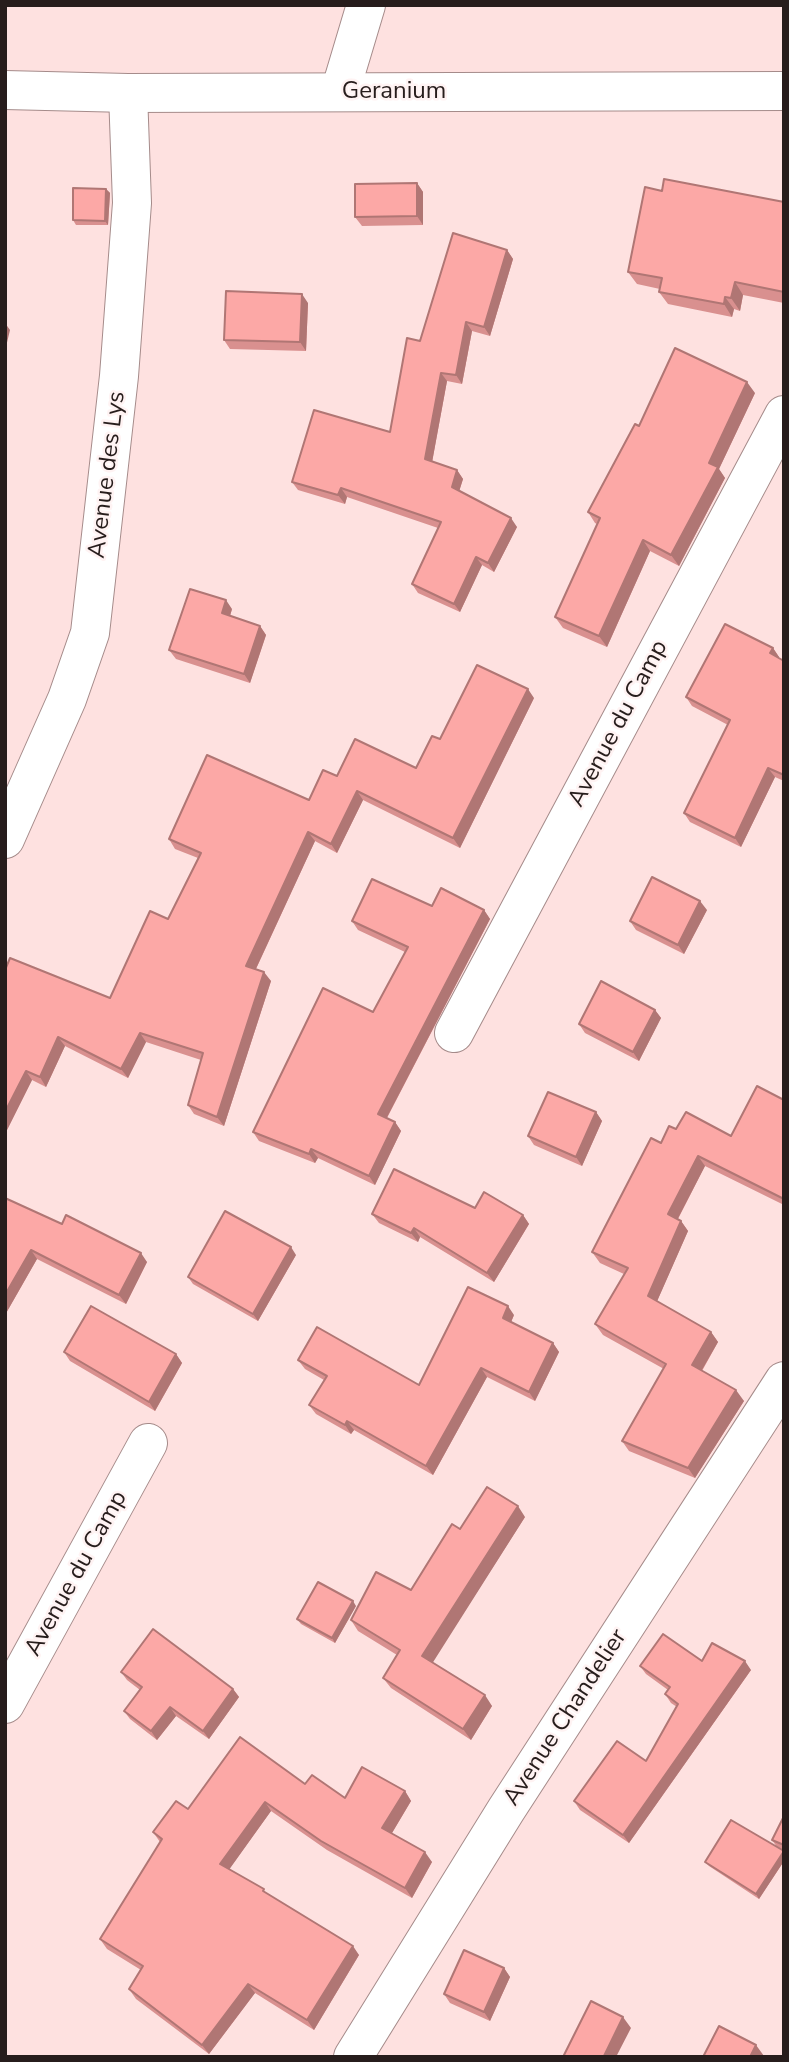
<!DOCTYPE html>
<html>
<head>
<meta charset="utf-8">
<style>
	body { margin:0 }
	#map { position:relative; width:789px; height:2062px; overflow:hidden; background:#fee1e0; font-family:"Nunito Sans",sans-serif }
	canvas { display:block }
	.frame { position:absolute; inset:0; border:7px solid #271d1c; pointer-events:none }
</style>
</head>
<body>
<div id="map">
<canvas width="789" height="2062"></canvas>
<div class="frame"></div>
</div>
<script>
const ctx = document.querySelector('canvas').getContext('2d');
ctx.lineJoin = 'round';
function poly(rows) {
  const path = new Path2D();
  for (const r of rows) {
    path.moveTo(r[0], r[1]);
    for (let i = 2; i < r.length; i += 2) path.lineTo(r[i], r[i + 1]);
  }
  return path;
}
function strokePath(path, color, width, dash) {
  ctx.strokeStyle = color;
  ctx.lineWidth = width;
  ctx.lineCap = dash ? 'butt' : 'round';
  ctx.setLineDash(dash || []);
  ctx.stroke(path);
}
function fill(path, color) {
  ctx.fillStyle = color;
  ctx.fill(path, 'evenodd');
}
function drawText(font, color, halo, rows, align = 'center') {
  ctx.font = font + ' "Nunito Sans",sans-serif';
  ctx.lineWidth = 5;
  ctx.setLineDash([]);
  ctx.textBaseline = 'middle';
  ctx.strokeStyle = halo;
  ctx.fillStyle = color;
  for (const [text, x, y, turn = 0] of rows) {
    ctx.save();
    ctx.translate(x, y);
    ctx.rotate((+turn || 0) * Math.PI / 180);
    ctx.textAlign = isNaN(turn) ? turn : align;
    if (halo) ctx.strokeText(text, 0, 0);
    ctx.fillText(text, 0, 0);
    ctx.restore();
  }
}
const minor = poly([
	[340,92,366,5],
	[5,839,67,699,90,633,119,376,132,203,128,93],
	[454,1033,784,415],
	[5,1704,148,1443],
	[353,2057,506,1810,784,1381]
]);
const tertiary = poly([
	[5,90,128,93,784,91]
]);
strokePath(minor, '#a58b8a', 40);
strokePath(tertiary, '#a58b8a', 40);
strokePath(minor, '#fff', 38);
strokePath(tertiary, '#fff', 38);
fill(poly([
	[417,183,423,192,423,225,362,226,355,217],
	[106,189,110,193,108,225,76,225,73,220],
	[662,191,784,202,784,303,743,295,740,311,734,309,732,317,668,304,659,292,660,289,637,284,628,272],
	[507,250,513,259,490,336,472,331,462,384,447,381,432,462,457,470,463,479,459,491,517,527,494,572,482,565,460,612,418,593,412,584,438,528,347,497,345,504,298,490,292,482,390,432],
	[308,303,306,351,230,349,224,340],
	[755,393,719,469,725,478,679,566,650,551,607,647,563,628,555,617,597,524,595,523,588,512,639,426],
	[232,609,230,616,260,626,266,635,250,683,176,659,169,650],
	[773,648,779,657,778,658,784,661,784,781,775,777,741,847,690,822,684,813,728,725,692,706,686,697],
	[534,698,460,848,363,800,337,853,315,841,256,969,271,981,224,1126,194,1114,188,1105,201,1060,146,1042,128,1078,65,1046,46,1087,32,1080,5,1134,5,970,110,998,168,919,198,858,175,849,169,839,309,800,337,776,416,768,440,739],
	[432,906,484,910,490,919,387,1118,395,1122,401,1131,375,1185,318,1158,315,1163,259,1141,253,1132,373,1012,405,952,358,930,352,921],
	[707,910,684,954,636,930,630,921],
	[655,1010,661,1018,639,1061,585,1033,579,1024],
	[784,1100,784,1205,705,1166,678,1219,681,1221,688,1231,657,1301,711,1332,718,1342,702,1371,744,1401,695,1478,629,1451,622,1441,664,1369,603,1335,595,1324,624,1274,600,1263,592,1252,661,1143,676,1129,731,1136],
	[596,1112,602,1121,582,1166,534,1145,528,1136],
	[5,1198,62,1224,147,1262,126,1304,37,1259,5,1315],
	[475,1208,523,1215,529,1224,494,1282,420,1237,418,1242,379,1223,372,1214],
	[296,1255,258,1321,193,1284,188,1277],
	[514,1315,511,1322,553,1343,559,1352,535,1401,487,1377,433,1475,354,1430,351,1434,316,1414,309,1405,324,1380,305,1369,298,1360,419,1385],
	[64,1352,176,1354,182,1363,155,1411,70,1361],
	[525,1517,432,1662,492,1706,471,1740,391,1688,383,1678,397,1655,358,1631,351,1620,411,1590,460,1529],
	[356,1606,335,1643,301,1624,297,1619],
	[702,1661,751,1670,629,1843,580,1810,574,1801,646,1761,677,1707,671,1703,665,1694,668,1690,646,1674,640,1666],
	[121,1672,233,1689,239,1697,209,1739,176,1716,157,1740,130,1719,124,1711,140,1690,127,1680],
	[305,1784,345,1798,405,1791,411,1801,392,1833,432,1862,412,1898,327,1850,271,1811,229,1869,359,1955,314,2030,255,1993,209,2054,136,1999,129,1989,141,1970,107,1949,100,1939,160,1842,153,1832,188,1809],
	[784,1816,784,1850,778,1848,784,1851,784,1861,759,1899,709,1866,705,1862,777,1847,772,1840],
	[504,1968,510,1977,490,2021,450,2003,444,1994]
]), '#d9908f');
fill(poly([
	[417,183,423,192,423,225,417,216],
	[106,189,110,193,108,225,105,221],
	[507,250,513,259,490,336,484,327],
	[735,282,743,295,740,311,731,298],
	[302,294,308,303,306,351,300,342],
	[725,297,734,309,732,317,724,304],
	[466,322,472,331,462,384,456,375],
	[5,323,10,330,5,351],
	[441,373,447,381,431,468,425,459],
	[747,382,755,393,719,469,725,478,679,566,671,555,709,463],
	[457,470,463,479,458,495,452,487],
	[341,488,347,497,345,504,338,495],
	[511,518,517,527,494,572,488,563],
	[643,540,650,551,607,647,599,636],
	[476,557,482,565,460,612,454,604],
	[226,600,232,609,228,622,222,613],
	[260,626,266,635,250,683,244,674],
	[773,648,779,657,776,662,770,653],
	[528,689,534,698,460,848,453,838],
	[768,768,775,777,741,847,735,838],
	[357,791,363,800,337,853,331,844],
	[308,832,315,841,253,975,246,966],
	[700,901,707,910,684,954,678,945],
	[484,910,490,919,384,1123,378,1114],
	[264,972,271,981,224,1126,217,1117],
	[655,1010,661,1018,639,1061,633,1052],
	[140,1033,146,1042,128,1078,121,1069],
	[58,1037,65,1046,46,1087,40,1077],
	[26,1071,32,1080,5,1134,5,1112],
	[596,1112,602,1121,582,1166,576,1157],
	[395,1122,401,1131,375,1185,369,1176],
	[311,1149,318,1158,315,1163,309,1154],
	[698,1156,705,1166,675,1224,668,1214],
	[523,1215,529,1224,494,1282,487,1273],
	[681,1221,688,1231,655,1306,648,1296],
	[414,1228,420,1237,418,1242,411,1233],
	[291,1247,296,1255,258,1321,253,1314],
	[31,1250,37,1259,5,1315,5,1295],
	[141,1253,147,1262,126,1304,119,1295],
	[508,1306,514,1315,509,1327,503,1318],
	[711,1332,718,1342,699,1375,692,1365],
	[553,1343,559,1352,535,1401,529,1392],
	[176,1354,182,1363,155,1411,149,1402],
	[481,1368,487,1377,433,1475,426,1466],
	[736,1390,744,1401,695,1478,688,1468],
	[347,1421,354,1430,351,1434,345,1425],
	[518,1506,525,1517,430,1667,422,1656],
	[353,1601,356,1606,335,1643,332,1638],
	[745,1661,751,1670,629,1843,623,1835],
	[233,1689,239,1697,209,1739,203,1731],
	[485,1695,492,1706,471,1740,463,1729],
	[170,1707,176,1716,157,1740,151,1731],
	[405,1791,411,1801,389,1838,382,1828],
	[265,1802,271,1811,226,1874,220,1864],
	[784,1851,784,1861,759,1899,756,1894],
	[425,1852,432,1862,412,1898,405,1888],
	[353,1946,359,1955,314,2030,307,2020],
	[504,1968,510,1977,490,2021,484,2012],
	[248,1984,255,1993,209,2054,202,2045],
	[623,2017,631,2028,616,2057,605,2057,604,2056],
	[756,2045,764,2056,763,2057,750,2057]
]), '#b07674');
const building = poly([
	[664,179,784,202,784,292,735,282,731,298,725,297,724,304,659,292,662,278,628,272,645,187,662,191,664,179],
	[417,183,417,216,355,217,355,184,417,183],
	[73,188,106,189,105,221,73,220,73,188],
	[453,233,507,250,484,327,466,322,456,375,441,373,425,459,457,470,452,487,511,518,488,563,476,557,454,604,412,584,441,522,341,488,338,495,292,482,314,410,390,432,407,338,420,341,453,233],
	[226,291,302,294,300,342,224,340,226,291],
	[675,348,747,382,709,463,718,467,671,555,643,540,599,636,555,617,600,518,588,512,635,424,639,426,675,348],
	[190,589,226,600,222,613,260,626,244,674,169,650,190,589],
	[725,624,773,648,770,653,784,661,784,775,768,768,735,838,684,813,730,720,686,697,725,624],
	[477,665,528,689,453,838,357,791,331,844,308,832,246,966,264,972,217,1117,188,1105,203,1053,140,1033,121,1069,58,1037,40,1077,26,1071,5,1112,5,970,10,958,110,998,150,911,168,919,201,853,169,839,207,755,309,800,323,770,337,776,355,739,416,768,432,736,440,739,477,665],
	[652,877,700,901,678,945,630,921,652,877],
	[372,879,432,906,441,888,484,910,378,1114,395,1122,369,1176,311,1149,309,1154,253,1132,323,988,373,1012,408,947,352,921,372,879],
	[601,981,655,1010,633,1052,579,1024,601,981],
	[757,1086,784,1100,784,1199,698,1156,668,1214,681,1221,648,1296,711,1332,692,1365,736,1390,688,1468,622,1441,666,1364,595,1324,628,1268,592,1252,651,1138,661,1143,669,1126,676,1129,686,1112,731,1136,757,1086],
	[548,1092,596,1112,576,1157,528,1136,548,1092],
	[394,1169,475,1208,484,1192,523,1215,487,1273,414,1228,411,1233,372,1214,394,1169],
	[5,1198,62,1224,66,1215,141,1253,119,1295,31,1250,5,1295,5,1198],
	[225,1211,291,1247,253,1314,188,1277,225,1211],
	[468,1287,508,1306,503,1318,553,1343,529,1392,481,1368,426,1466,347,1421,345,1425,309,1405,327,1376,298,1360,317,1327,419,1385,468,1287],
	[91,1306,176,1354,149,1402,64,1352,91,1306],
	[487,1487,518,1506,422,1656,485,1695,463,1729,383,1678,400,1650,351,1620,376,1572,411,1590,452,1524,460,1529,487,1487],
	[318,1582,353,1601,332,1638,297,1619,318,1582],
	[153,1629,233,1689,203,1731,170,1707,151,1731,124,1711,142,1687,121,1672,153,1629],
	[663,1634,702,1661,712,1643,745,1661,623,1835,574,1801,617,1741,646,1761,678,1704,665,1694,670,1687,640,1666,663,1634],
	[240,1737,305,1784,312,1775,345,1798,362,1767,405,1791,382,1828,425,1852,405,1888,321,1841,265,1802,220,1864,264,1889,263,1891,353,1946,307,2020,248,1984,202,2045,129,1989,143,1966,100,1939,162,1839,153,1832,176,1801,188,1809,240,1737],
	[784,1816,784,1845,772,1840,784,1816],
	[731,1820,784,1851,756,1894,705,1862,731,1820],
	[464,1950,504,1968,484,2012,444,1994,464,1950],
	[591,2001,623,2017,604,2056,605,2057,563,2057,591,2001],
	[719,2026,756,2045,750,2057,703,2057,719,2026]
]);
fill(building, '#fca8a6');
strokePath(building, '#b07674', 2);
drawText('24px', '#271d1c', '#fff3f3', [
	["Geranium",394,92],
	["Avenue des Lys",108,475,-83],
	["Avenue du Camp",619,724,-62],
	["Avenue du Camp",77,1574,-61],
	["Avenue Chandelier",566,1718,-57]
]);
</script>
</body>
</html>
